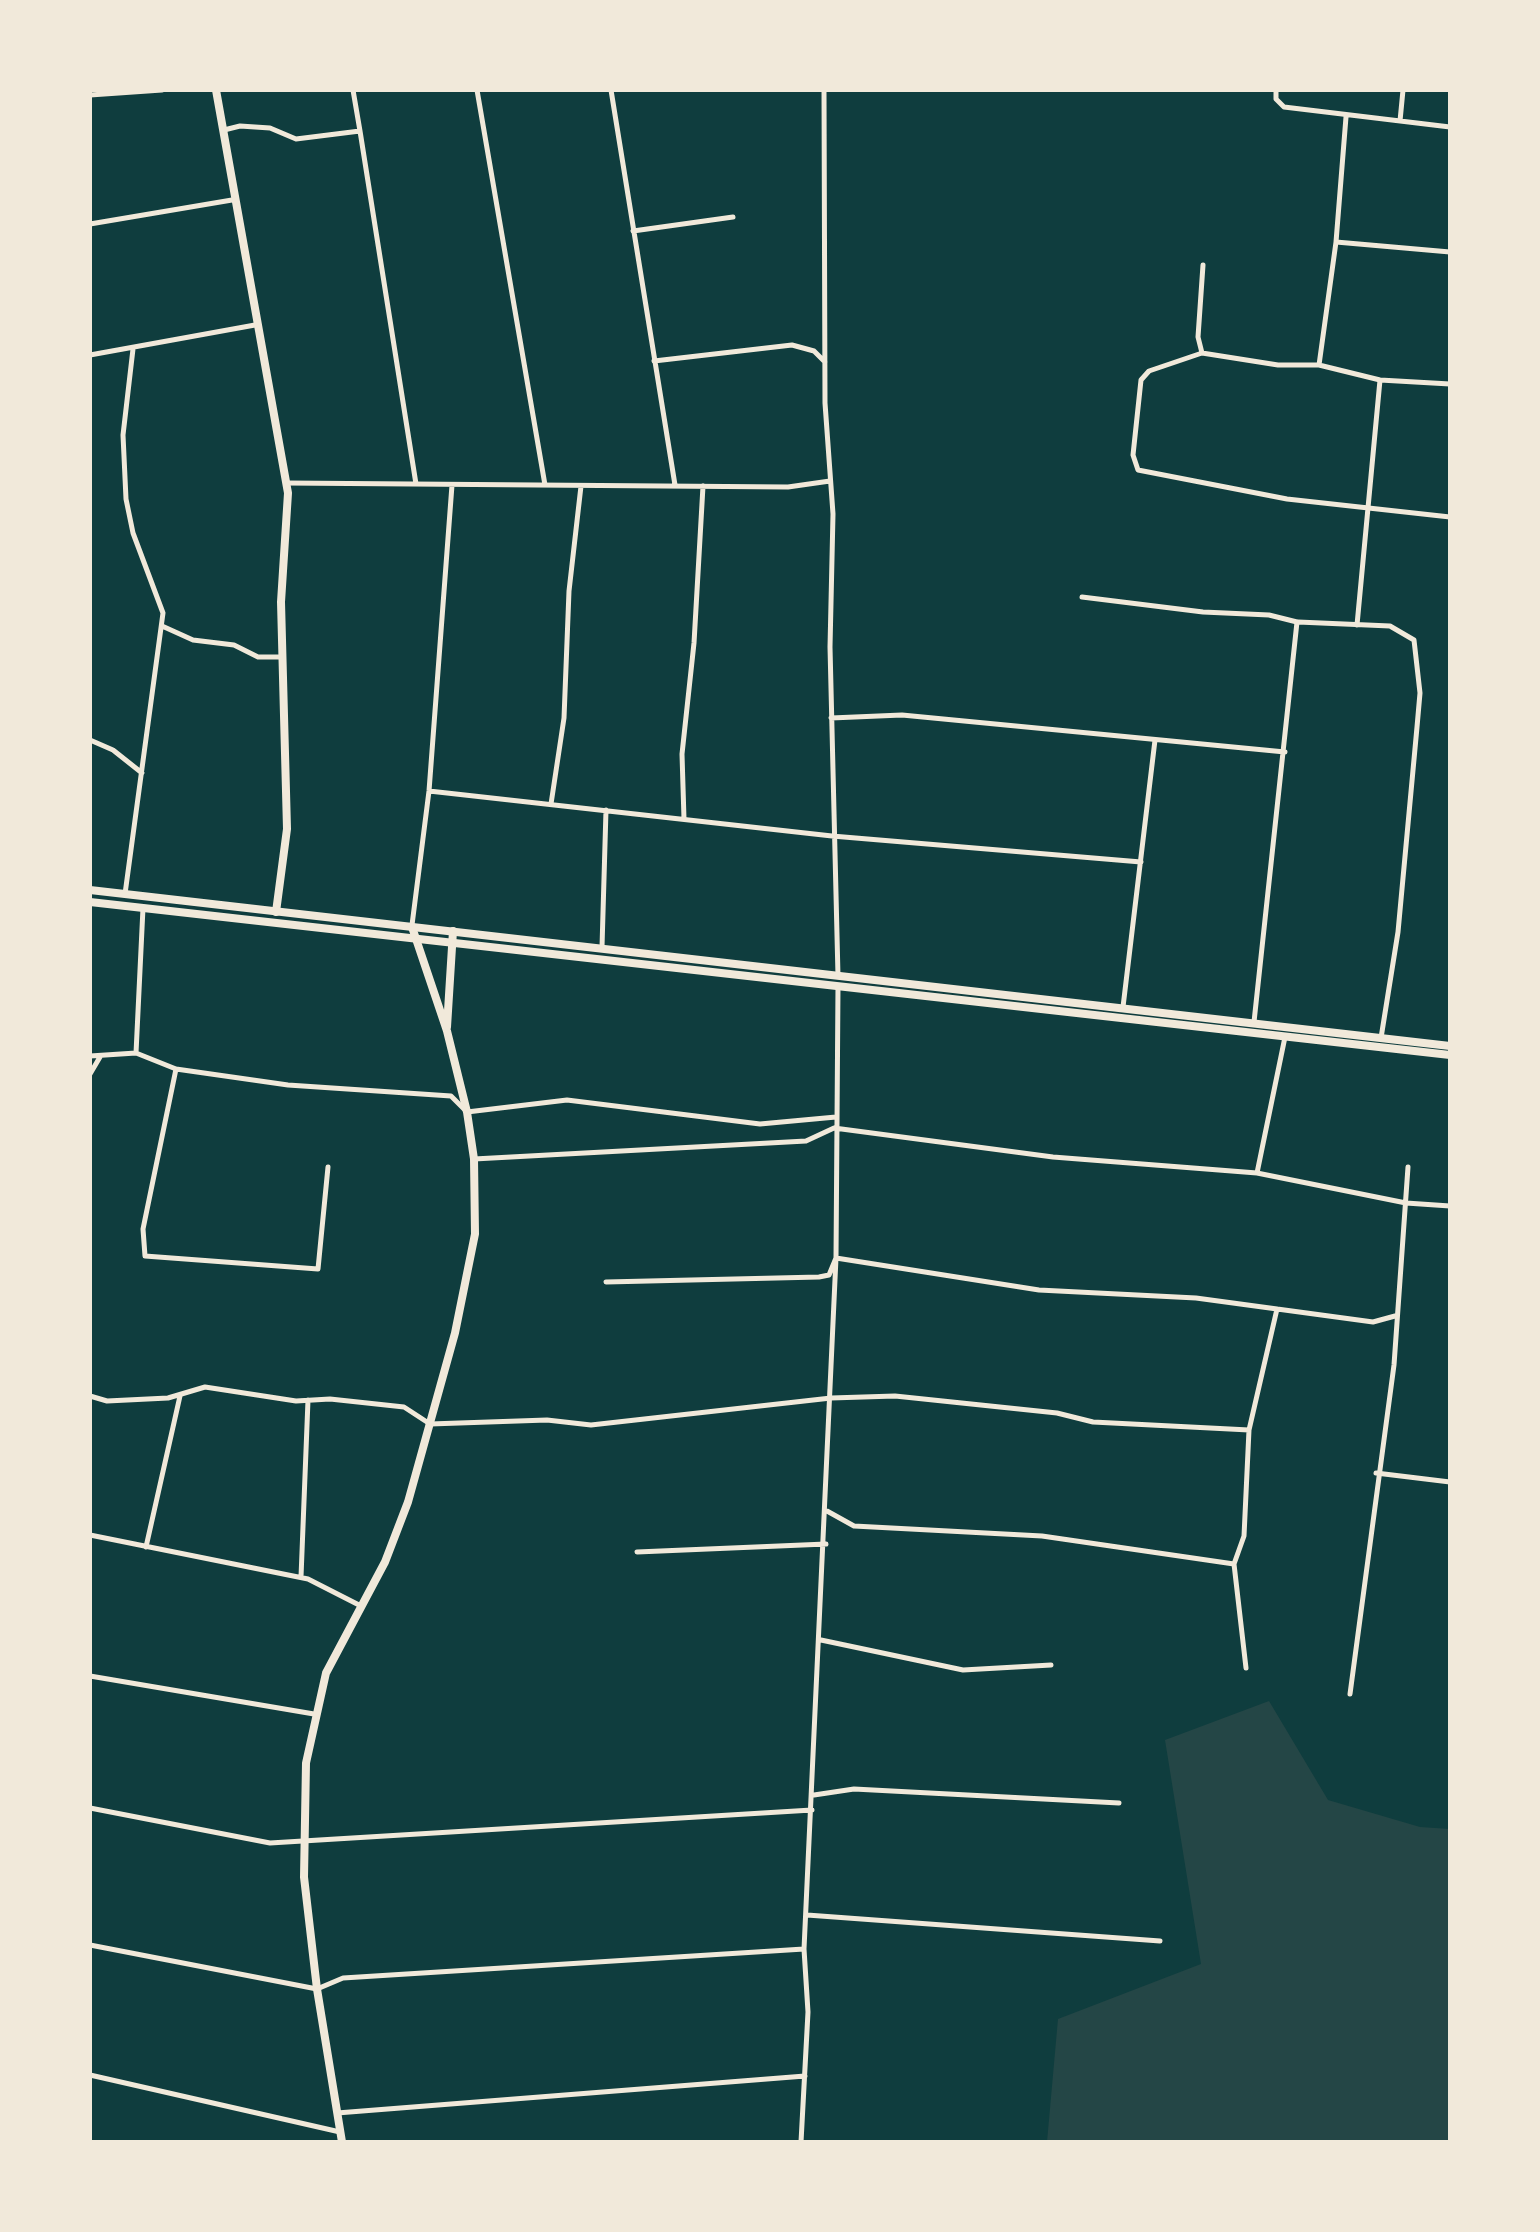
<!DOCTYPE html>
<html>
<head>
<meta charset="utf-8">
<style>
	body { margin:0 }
	#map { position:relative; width:1540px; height:2232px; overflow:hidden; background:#0f3d3e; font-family:Commissioner,sans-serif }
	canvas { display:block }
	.frame { position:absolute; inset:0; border:92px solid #f1e9da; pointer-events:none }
</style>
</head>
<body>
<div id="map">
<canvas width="1540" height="2232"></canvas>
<div class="frame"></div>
</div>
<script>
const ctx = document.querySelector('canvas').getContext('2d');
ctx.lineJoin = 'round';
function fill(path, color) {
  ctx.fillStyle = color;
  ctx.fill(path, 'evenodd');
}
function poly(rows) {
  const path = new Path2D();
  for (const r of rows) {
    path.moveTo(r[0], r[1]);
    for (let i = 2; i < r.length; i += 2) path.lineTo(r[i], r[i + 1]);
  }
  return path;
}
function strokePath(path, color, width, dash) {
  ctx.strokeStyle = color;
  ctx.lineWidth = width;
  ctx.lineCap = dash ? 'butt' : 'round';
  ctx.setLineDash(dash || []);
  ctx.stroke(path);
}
fill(poly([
	[1269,1701,1328,1800,1420,1827,1450,1829,1450,2142,1047,2142,1058,2019,1201,1964,1165,1740]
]), '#244646');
strokePath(poly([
	[477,90,545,485],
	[611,90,675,485],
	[824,90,825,403,833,514,830,647,838,976],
	[1276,90,1276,99,1284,107,1450,127],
	[90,95,162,90],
	[1400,121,1403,90],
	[224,130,240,126,270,128,296,139,360,131,353,90],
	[360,131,416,484],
	[90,224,232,200],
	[633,231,733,217],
	[1336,242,1450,252],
	[1203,265,1198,337,1202,353,1278,365,1319,365,1380,380,1450,384],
	[1202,353,1149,371,1141,380,1133,455,1138,470,1287,499,1450,517],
	[90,355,255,325],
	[654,361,792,345,814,351,825,362],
	[1319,365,1336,242,1346,117],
	[286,483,788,487,830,481],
	[1082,597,1203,612,1269,615,1297,622,1254,1022],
	[1298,622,1390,626,1414,640,1420,693,1417,727,1398,932,1381,1038],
	[1357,625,1380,380],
	[162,626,193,640,234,645,258,657,282,657],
	[831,718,902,715,1285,752],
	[90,740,113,750,142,773],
	[429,791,832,836,1141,862],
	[551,804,564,718,569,591,581,486],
	[684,819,682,754,694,643,703,486],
	[125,894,163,613,133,533,126,499,123,435,133,349],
	[412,925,429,791,452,485],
	[602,947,606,810],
	[1123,1007,1155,740],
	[136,1053,143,908],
	[90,1056,136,1053,176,1069,288,1085,451,1096,467,1112,567,1100,760,1124,836,1117],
	[176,1069,143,1229,145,1256,318,1269,328,1167],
	[90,1074,100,1057],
	[474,1159,806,1141,834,1128,1053,1157,1257,1173,1406,1203,1450,1206],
	[1257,1173,1285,1037],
	[606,1282,819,1277,829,1275,836,1258,1039,1290,1196,1298,1373,1322,1395,1316],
	[90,1396,107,1401,168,1398,205,1387,296,1401,330,1399,404,1407,430,1424,547,1420,591,1425,831,1398,895,1396,1057,1413,1093,1422,1249,1430],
	[1376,1473,1450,1482],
	[827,1511,854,1526,1042,1536,1234,1564],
	[90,1535,308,1579,361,1606],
	[146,1547,180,1396],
	[637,1552,826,1544],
	[301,1577,308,1400],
	[821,1640,963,1670,1051,1665],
	[1246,1668,1234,1564,1244,1536,1249,1430,1277,1309],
	[90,1676,314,1714],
	[1350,1694,1394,1365,1408,1167],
	[814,1795,854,1789,1119,1803],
	[90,1808,270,1843,812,1810],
	[807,1915,1160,1941],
	[90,1945,317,1989,343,1978,804,1949],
	[90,2075,340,2132],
	[337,2113,805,2076],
	[801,2142,808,2012,804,1949,836,1258,838,986]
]), '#f1e9da', 5);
strokePath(poly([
	[216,90,288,493,281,602,287,829,276,912],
	[447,1027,453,931],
	[342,2142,317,1989,304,1877,306,1763,326,1673,385,1562,408,1502,455,1333,475,1234,474,1159,467,1112,447,1031,412,927]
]), '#f1e9da', 8);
strokePath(poly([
	[90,890,1450,1046],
	[90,902,1450,1055]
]), '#f1e9da', 8);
</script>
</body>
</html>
